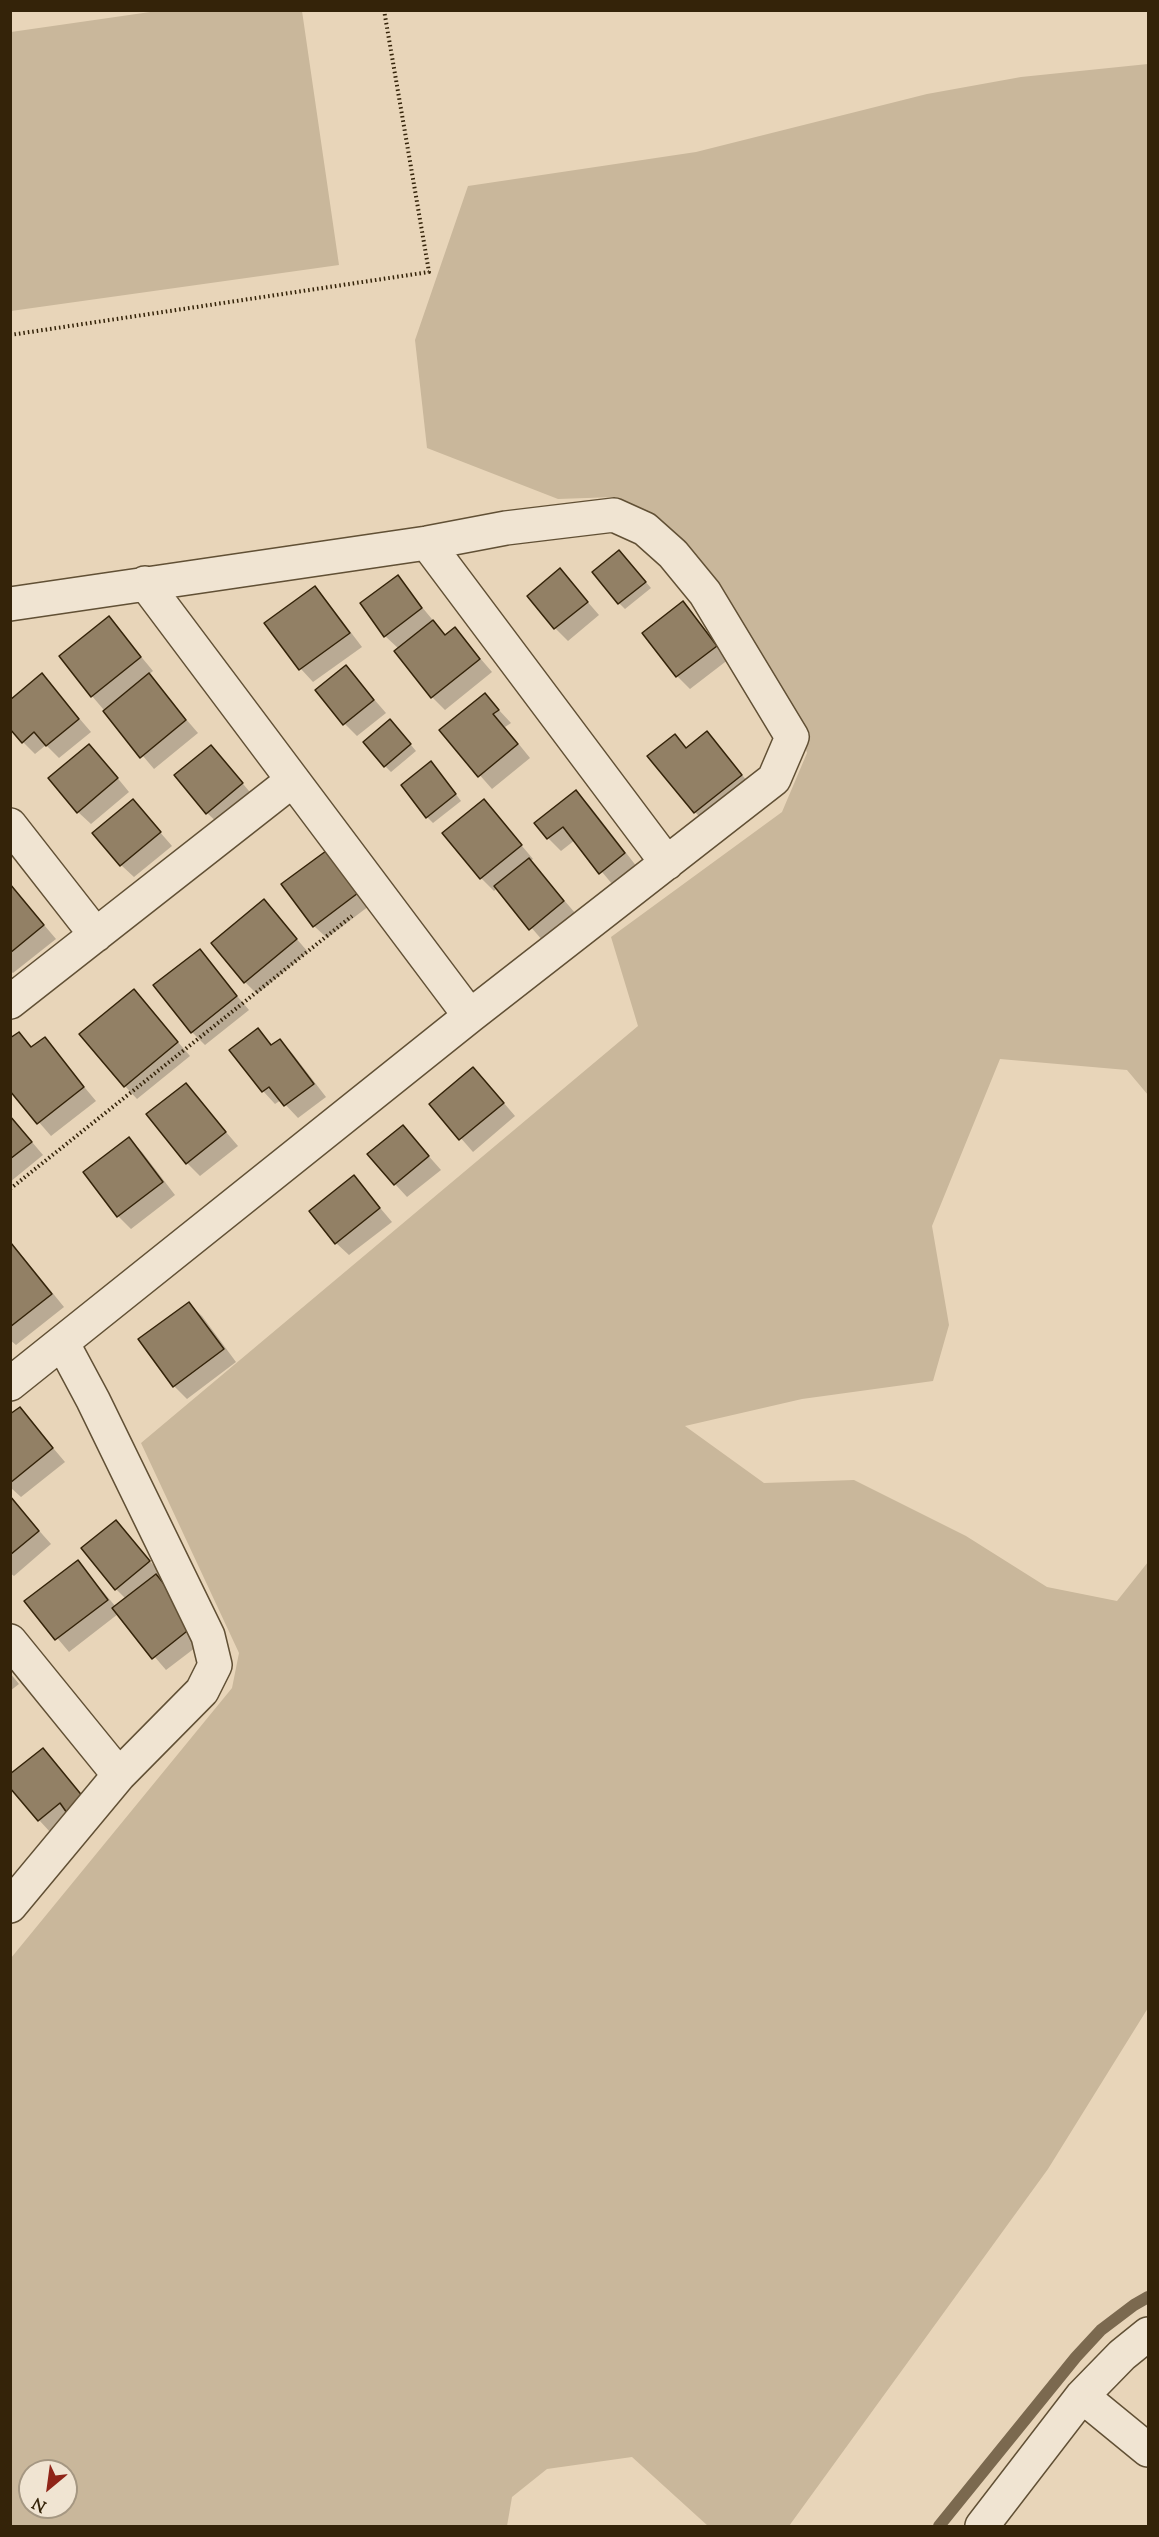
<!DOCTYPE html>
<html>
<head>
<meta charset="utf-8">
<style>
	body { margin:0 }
	#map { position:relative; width:1159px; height:2537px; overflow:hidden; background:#e8d5b9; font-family:"Sorts Mill Goudy",serif }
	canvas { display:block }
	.frame { position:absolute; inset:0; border:12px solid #342309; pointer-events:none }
	.north { position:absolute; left:18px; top:2459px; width:60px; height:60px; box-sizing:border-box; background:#f0e4d2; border:2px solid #a59782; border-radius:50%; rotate:209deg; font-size:16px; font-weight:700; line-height:24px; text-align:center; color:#342309 }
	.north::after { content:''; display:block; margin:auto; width:21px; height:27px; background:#8f2418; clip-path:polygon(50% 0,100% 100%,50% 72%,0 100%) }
</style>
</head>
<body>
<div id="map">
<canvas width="1159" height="2537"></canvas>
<div class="frame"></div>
<div class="north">N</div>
</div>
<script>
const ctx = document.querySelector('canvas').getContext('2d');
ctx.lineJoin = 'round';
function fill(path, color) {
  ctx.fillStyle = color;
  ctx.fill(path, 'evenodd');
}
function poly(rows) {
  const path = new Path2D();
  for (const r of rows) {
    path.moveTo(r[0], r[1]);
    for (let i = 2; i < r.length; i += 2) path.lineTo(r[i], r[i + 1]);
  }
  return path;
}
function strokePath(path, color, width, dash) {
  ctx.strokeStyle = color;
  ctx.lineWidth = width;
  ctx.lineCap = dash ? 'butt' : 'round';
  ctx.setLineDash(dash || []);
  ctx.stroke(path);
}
fill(poly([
	[157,11,302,11,339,265,11,311,11,32],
	[1148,64,1148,1095,1127,1070,1000,1059,932,1226,949,1325,933,1381,802,1399,685,1426,764,1483,854,1480,966,1536,1047,1587,1117,1601,1148,1562,1148,2008,1048,2169,789,2526,708,2526,632,2457,547,2469,512,2497,507,2526,11,2526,11,1958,232,1688,239,1653,141,1443,638,1026,611,937,782,812,807,753,793,708,703,568,662,520,615,497,558,499,427,448,415,340,468,186,696,152,927,94,1021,77],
	[30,2471,66,2471,66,2507,30,2507]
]), '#c9b79b');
fill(poly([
	[625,558,651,588,625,609,619,603],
	[560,570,599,615,568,641,555,628],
	[397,577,446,636,455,629,492,672,445,710,432,697,399,649,385,636],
	[315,588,327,601,362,647,313,682,301,669,267,623],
	[683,603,729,659,690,689,677,676],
	[109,618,153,671,148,675,198,733,154,769,92,696],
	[346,667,386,713,357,736,344,723],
	[42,675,91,732,59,758,46,745,35,754,23,742],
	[485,695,511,723,505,727,530,758,492,789,441,731],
	[396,727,416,751,391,772,385,766],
	[707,733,753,788,707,825,695,812,675,736,687,749],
	[102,759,129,792,91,824,78,812],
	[223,760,254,797,220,825,207,813],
	[437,769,461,801,433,823,427,817],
	[576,792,589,805,637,867,613,885,575,840,561,851,548,838],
	[133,801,172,846,134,877,121,865],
	[484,801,533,859,530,861,576,914,543,941,497,888,494,891,481,878,444,833],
	[326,853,369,906,327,938,314,926],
	[11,886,56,939,13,973,10,971],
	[264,901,308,952,257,994,245,982],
	[199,951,249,1010,205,1045,192,1032],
	[134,991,190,1056,137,1099,125,1086],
	[258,1030,273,1046,280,1041,292,1053,326,1097,298,1118,281,1100,275,1104,263,1091,231,1050],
	[19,1034,33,1048,44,1039,96,1101,51,1136,10,1089],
	[486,1082,515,1116,473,1152,431,1104],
	[186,1085,238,1146,200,1176,187,1163],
	[10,1116,43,1155,10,1182],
	[403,1127,441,1170,407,1197,395,1184],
	[129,1139,142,1152,175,1195,131,1229,118,1216,85,1172],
	[354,1177,392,1222,349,1255,336,1243],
	[10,1245,24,1258,64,1307,16,1345,10,1340],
	[189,1304,202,1316,236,1362,187,1399,174,1386],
	[20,1409,65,1462,21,1497,10,1487,10,1416],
	[10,1498,51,1544,14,1576,10,1573],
	[116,1522,162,1575,158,1578,208,1638,166,1670,118,1614,69,1652,26,1601,78,1562,116,1607,126,1599,116,1589],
	[10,1673,19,1684,10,1691],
	[43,1750,95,1812,51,1833,39,1820]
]), '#0003');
strokePath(poly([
	[939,2526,1076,2357,1101,2330,1134,2305,1148,2297]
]), '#7b694f', 12);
const building = poly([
	[619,550,646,582,618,604,592,572,619,550],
	[560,568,588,602,554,629,527,596,560,568],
	[398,575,422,608,384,637,360,603,398,575],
	[315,586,350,633,299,670,264,623,315,586],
	[683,601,717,646,676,677,642,633,683,601],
	[109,616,141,657,91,697,59,656,109,616],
	[433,620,445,635,455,627,480,659,431,698,394,651,433,620],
	[346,665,374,700,343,725,315,690,346,665],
	[42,673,79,719,46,746,34,732,22,743,10,729,10,700,42,673],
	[149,673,186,720,140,758,103,711,149,673],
	[485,693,499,710,493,714,518,744,478,777,439,730,485,693],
	[390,719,411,744,384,767,363,742,390,719],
	[707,731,742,775,694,813,647,756,675,734,686,748,707,731],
	[89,744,118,778,77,813,48,778,89,744],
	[211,745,243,783,206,814,174,775,211,745],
	[431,761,456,794,426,818,401,785,431,761],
	[576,790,625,853,599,874,563,827,547,839,534,823,576,790],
	[133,799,161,832,120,866,92,833,133,799],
	[484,799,522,845,480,879,442,833,484,799],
	[326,851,358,893,313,927,281,884,326,851],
	[529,858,564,901,529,930,494,886,529,858],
	[10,884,44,925,10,953,10,884],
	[264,899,297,939,244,983,211,943,264,899],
	[200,949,237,996,191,1033,153,985,200,949],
	[134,989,178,1042,124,1087,79,1034,134,989],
	[258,1028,271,1045,280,1039,314,1084,284,1106,269,1087,262,1092,229,1050,258,1028],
	[19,1032,31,1047,45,1037,84,1087,37,1124,10,1091,10,1038,19,1032],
	[473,1067,504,1103,459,1140,429,1104,473,1067],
	[186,1083,226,1132,186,1164,146,1114,186,1083],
	[10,1116,32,1142,10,1159,10,1116],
	[403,1125,429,1156,394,1185,367,1154,403,1125],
	[129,1137,163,1182,117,1217,83,1172,129,1137],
	[354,1175,380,1208,335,1244,309,1211,354,1175],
	[11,1243,52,1294,10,1327,10,1244,11,1243],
	[189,1302,224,1349,173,1387,138,1339,189,1302],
	[20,1407,53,1448,10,1483,10,1414,20,1407],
	[10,1496,39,1531,10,1555,10,1496],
	[116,1520,150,1561,115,1590,81,1548,116,1520],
	[78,1560,108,1600,55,1640,24,1601,78,1560],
	[156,1574,196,1624,152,1659,112,1608,156,1574],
	[43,1748,84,1798,67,1813,60,1803,38,1821,10,1788,10,1774,43,1748]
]);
fill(building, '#928065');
strokePath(building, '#342309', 1.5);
const minor = poly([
	[427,543,667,863],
	[145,583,470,1016],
	[10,604,427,543,506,528,614,515,645,529,673,554,705,593,792,737,774,779,470,1016,10,1384],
	[10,825,96,935],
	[10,1002,293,780],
	[10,1641,119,1775],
	[10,1906,119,1775,202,1691,215,1665,208,1636,93,1400,63,1344],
	[1082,2396,1148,2450],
	[982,2526,1082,2396,1122,2355,1148,2334]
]);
strokePath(minor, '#615035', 36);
strokePath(poly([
	[10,335,429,272,384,10],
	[10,1189,352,916]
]), '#342309', 4, [1.5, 3]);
strokePath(minor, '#f0e4d2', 33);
</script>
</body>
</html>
